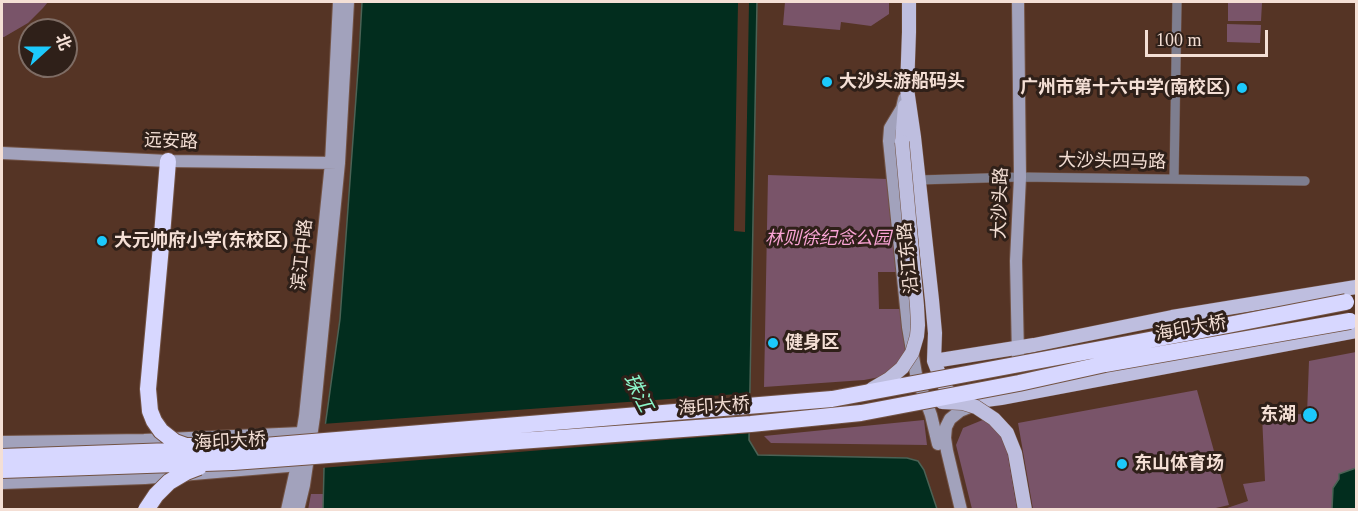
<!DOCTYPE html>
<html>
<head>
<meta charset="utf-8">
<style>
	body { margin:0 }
	#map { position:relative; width:1358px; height:511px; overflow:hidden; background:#553425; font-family:"Times New Roman","Noto Sans SC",serif }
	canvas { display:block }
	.frame { position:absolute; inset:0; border:3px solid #f4dfd5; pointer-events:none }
	.north { position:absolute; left:18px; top:18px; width:60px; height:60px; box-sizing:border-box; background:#2f2019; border:2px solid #7e6c64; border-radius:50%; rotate:69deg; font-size:16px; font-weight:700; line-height:24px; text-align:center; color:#f4dfd5 }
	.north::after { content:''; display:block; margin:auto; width:21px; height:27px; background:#1cc9fc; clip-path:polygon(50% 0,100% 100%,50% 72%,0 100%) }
	.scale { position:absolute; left:1145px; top:30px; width:123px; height:27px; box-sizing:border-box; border:3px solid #f4dfd5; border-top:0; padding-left:8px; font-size:18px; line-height:21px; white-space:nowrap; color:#f4dfd5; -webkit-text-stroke:4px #2f2019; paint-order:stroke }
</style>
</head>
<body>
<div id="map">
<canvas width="1358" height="511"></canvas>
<div class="frame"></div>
<div class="north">北</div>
<div class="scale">100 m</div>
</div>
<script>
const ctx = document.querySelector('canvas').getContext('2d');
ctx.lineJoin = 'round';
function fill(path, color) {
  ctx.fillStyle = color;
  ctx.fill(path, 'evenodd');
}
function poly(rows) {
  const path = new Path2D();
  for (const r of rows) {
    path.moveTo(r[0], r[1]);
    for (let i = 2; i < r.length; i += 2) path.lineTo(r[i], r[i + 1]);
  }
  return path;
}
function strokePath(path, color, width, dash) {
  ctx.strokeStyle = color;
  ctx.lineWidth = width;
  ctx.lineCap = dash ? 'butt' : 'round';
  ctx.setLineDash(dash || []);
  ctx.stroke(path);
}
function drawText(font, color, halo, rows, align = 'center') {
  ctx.font = font + ' "Times New Roman","Noto Sans SC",serif';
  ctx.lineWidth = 6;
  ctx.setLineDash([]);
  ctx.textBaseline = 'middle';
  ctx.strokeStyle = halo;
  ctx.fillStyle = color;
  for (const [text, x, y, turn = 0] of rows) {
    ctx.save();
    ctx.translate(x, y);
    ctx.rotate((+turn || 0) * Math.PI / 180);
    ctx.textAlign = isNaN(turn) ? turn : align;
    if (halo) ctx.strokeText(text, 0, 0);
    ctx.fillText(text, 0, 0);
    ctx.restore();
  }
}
fill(poly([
	[2,2,48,2,43,8,28,23,4,37,2,37],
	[785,2,889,2,889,14,871,26,841,22,840,30,783,25],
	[1228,3,1262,3,1261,21,1228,21],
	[1227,24,1261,25,1260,43,1227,42],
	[768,175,888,179,898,272,878,272,879,309,901,309,907,351,899,364,885,376,864,380,764,387],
	[1356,352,1356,509,1221,510,1248,501,1243,484,1265,481,1262,415,1307,414,1309,361],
	[1197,390,1229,505,1207,510,1033,509,1018,423],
	[985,419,998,430,1006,444,1017,509,972,509,956,445,963,428],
	[924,420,927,445,771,443,764,436],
	[311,494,323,494,323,509,308,510]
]), '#795469');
const water = poly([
	[362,2,757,2,749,440,758,455,907,458,918,461,924,470,937,509,323,510,325,427,340,319,359,56,362,2],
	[1356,468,1356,509,1332,509,1333,488,1339,479,1339,474,1356,468]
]);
fill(water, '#022d1e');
strokePath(water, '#4b6255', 1.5);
fill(poly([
	[738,2,749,2,745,232,734,231],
	[752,393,752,433,321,468,322,424]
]), '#553425');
const street = poly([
	[1174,179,1177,2],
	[918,180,1020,177,1305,181]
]);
const secondary = poly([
	[904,99,902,108,890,128,889,141,898,229,908,327,916,374,931,415,938,444],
	[2,153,168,161,338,163],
	[1018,356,1016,261,1020,177,1018,2],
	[2,442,144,440,302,433],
	[2,483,145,478,288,466],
	[287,510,297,465,305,416,331,163,339,2],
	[298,510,304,485,314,417,339,163,348,2],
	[961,510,947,451,945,438,946,427,950,419,960,411,977,404]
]);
const primary = poly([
	[909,2,909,32,907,89,914,137,932,300,935,333,934,361,942,381,948,392,957,396,978,401,1001,398,1356,331],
	[902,142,905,106],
	[934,361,1034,345,1172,317,1356,287]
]);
const highway = poly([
	[162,235,168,161]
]);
strokePath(street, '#725345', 10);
strokePath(secondary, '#725345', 14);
strokePath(primary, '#725345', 15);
strokePath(highway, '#725345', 18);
strokePath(street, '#7e7e8f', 9);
strokePath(secondary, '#a2a2bc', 12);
strokePath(primary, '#bebedf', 14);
strokePath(highway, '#d7d7ff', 16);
const primaryBridge = poly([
	[872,389,889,379,902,368,912,353,917,336,918,325,917,306,902,142],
	[942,402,963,403,976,407,994,419,1007,433,1015,453,1025,510]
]);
const highwayBridge = poly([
	[162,235,148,389,150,411,154,421,161,431,175,442,186,446,192,446],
	[2,457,228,449,832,399,1192,332,1346,302],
	[2,470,233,462,751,424,861,413,1019,383,1105,364,1350,321],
	[146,510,156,495,169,482,186,472,199,467]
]);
strokePath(primaryBridge, '#725345', 15, []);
strokePath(highwayBridge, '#725345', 18, []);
strokePath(primaryBridge, '#bebedf', 14);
strokePath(highwayBridge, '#d7d7ff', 16);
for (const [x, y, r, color] of [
	[827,82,6,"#1cc9fc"],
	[1242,88,6,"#1cc9fc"],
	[102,241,6,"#1cc9fc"],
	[773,343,6,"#1cc9fc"],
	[1310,415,8,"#1cc9fc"],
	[1122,464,6,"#1cc9fc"]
]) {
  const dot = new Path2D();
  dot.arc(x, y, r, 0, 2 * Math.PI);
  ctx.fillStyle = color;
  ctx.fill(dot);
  strokePath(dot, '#2f2019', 2);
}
drawText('bold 18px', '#f4dfd5', '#2f2019', [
	["大沙头游船码头",839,82],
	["广州市第十六中学(南校区)",1230,88,"right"],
	["大元帅府小学(东校区)",114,241],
	["健身区",785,343],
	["东湖",1296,415,"right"],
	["东山体育场",1134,464]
], 'left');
drawText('18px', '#f4dfd5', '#2f2019', [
	["远安路",171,142,2],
	["大沙头四马路",1112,162,1],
	["大沙头路",1001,203,-88],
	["滨江中路",303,255,-84],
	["沿江东路",909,258,-96],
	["海印大桥",1191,329,-10],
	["海印大桥",714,407,-4],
	["海印大桥",230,442,-3]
]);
drawText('italic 18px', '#f9a3d4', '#2f2019', [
	["林则徐纪念公园",828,239]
]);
drawText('italic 20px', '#8cf6ca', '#2f2019', [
	["珠江",637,393,62]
]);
</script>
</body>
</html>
